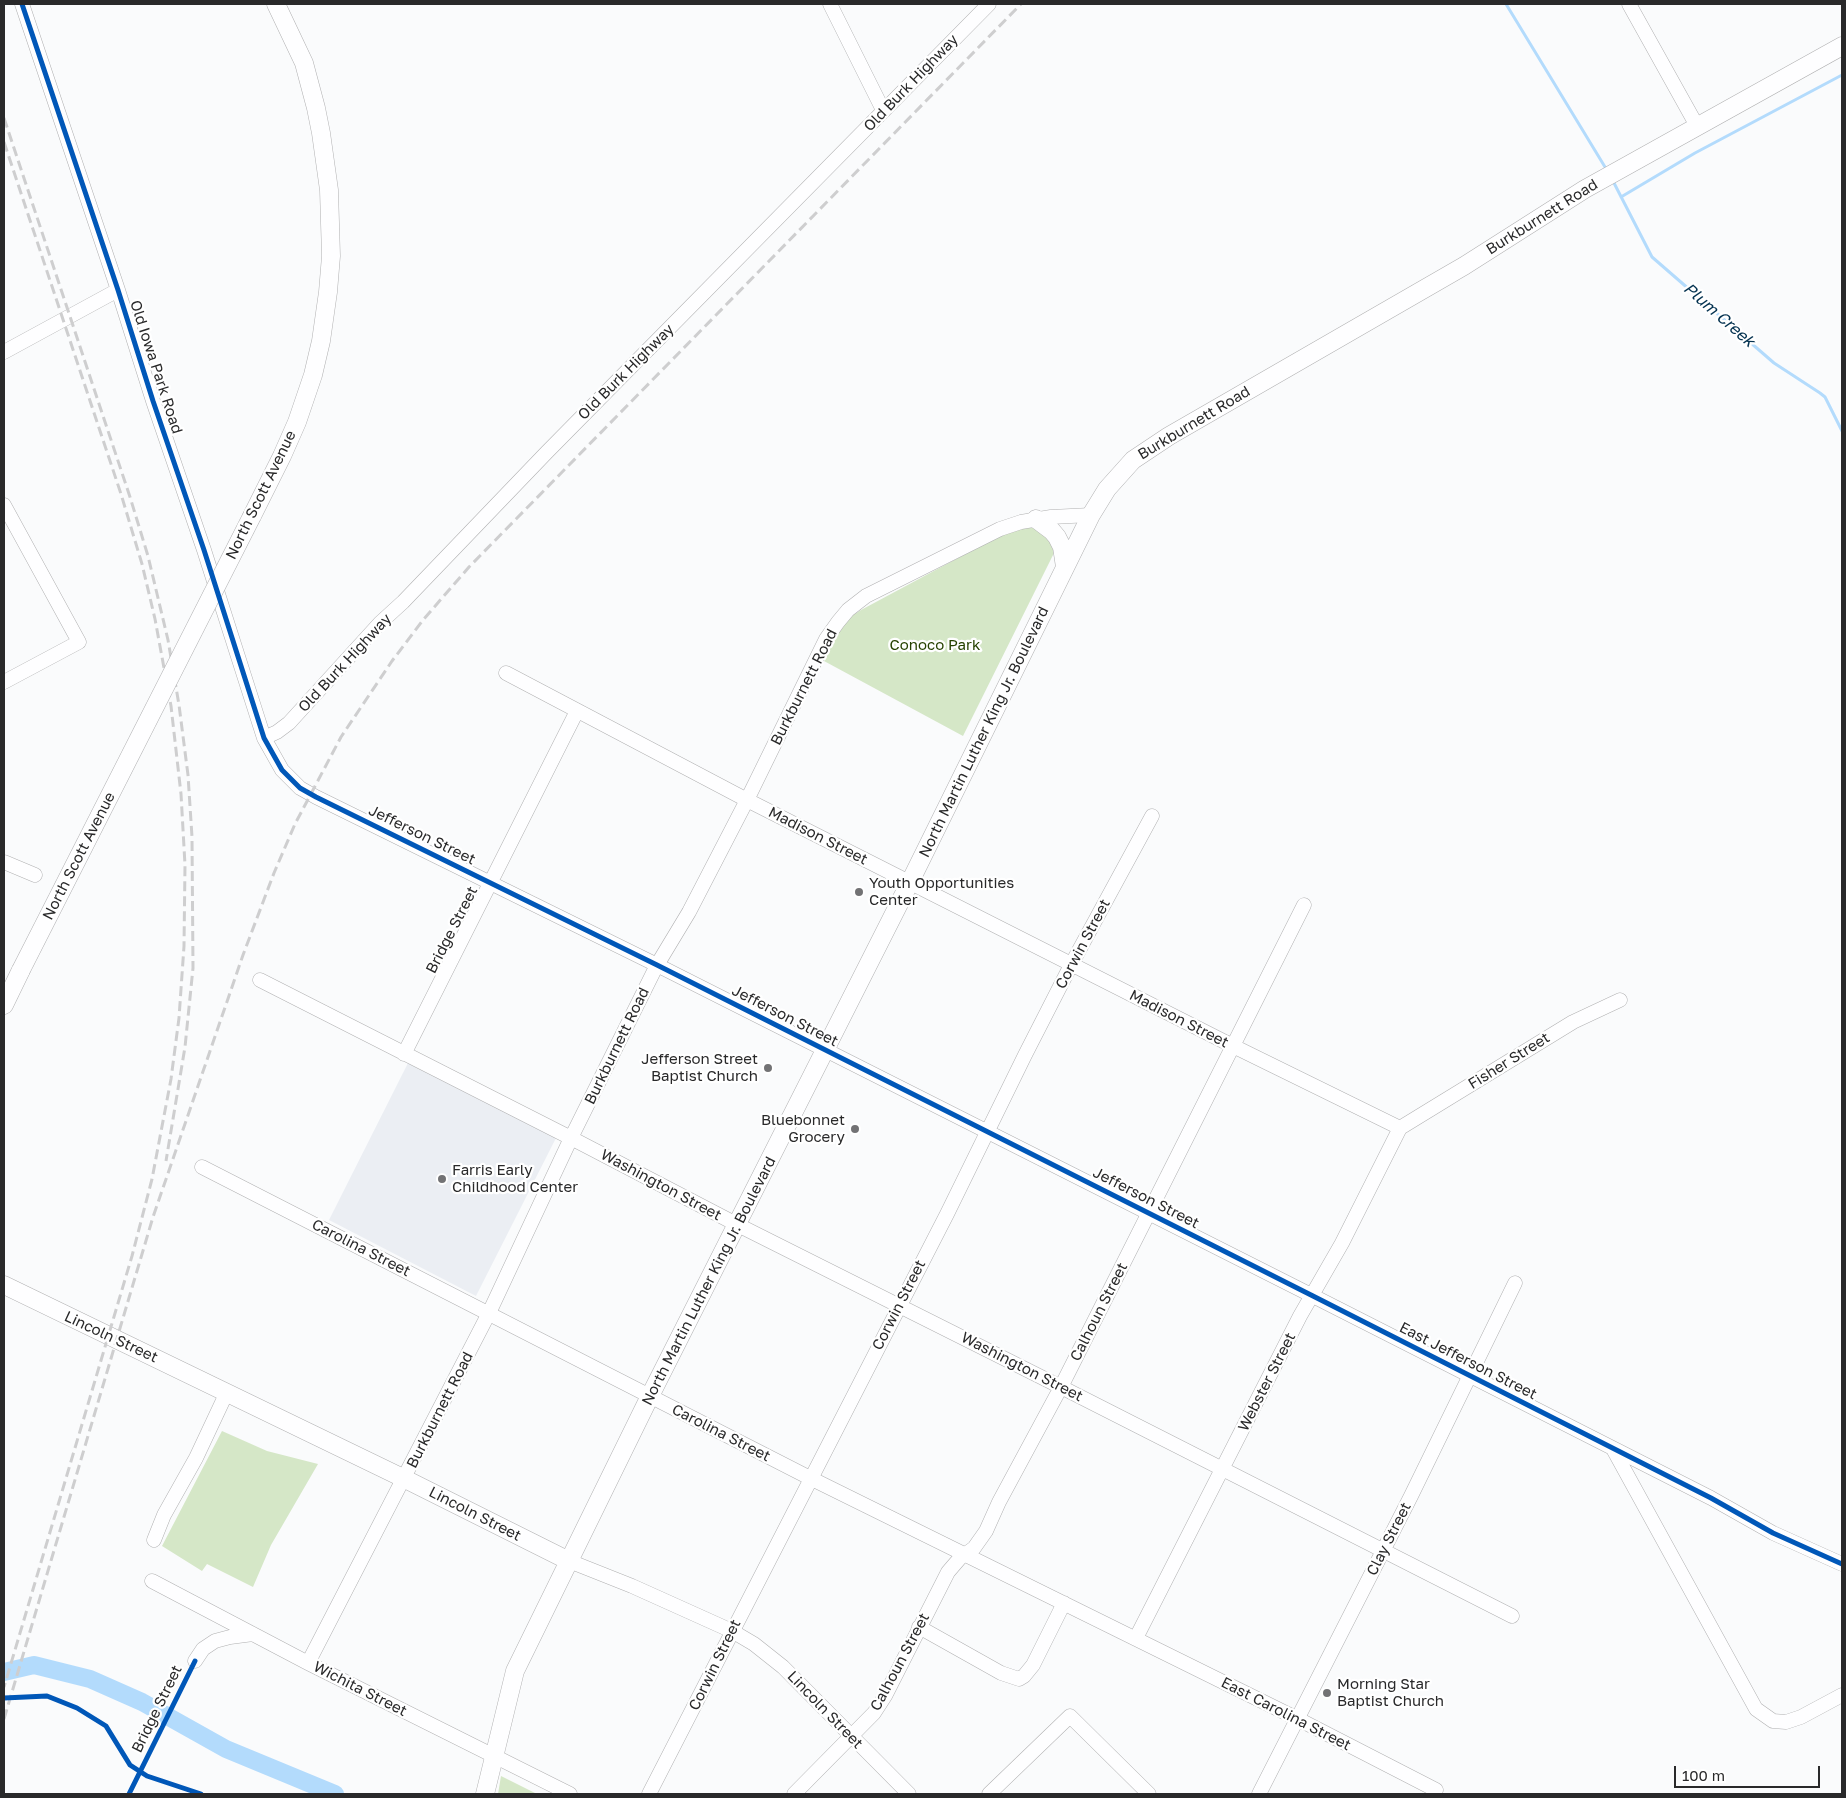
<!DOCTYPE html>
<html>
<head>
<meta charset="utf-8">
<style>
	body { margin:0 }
	#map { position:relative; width:1846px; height:1798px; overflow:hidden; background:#fafbfc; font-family:"Golos Text",sans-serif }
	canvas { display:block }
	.frame { position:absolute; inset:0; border:5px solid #29292a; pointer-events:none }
	.scale { position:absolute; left:1674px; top:1766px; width:146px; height:22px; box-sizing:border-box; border:2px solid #29292a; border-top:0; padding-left:6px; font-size:15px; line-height:18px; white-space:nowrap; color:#29292a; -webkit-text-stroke:4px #fff; paint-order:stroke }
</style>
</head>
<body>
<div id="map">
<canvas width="1846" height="1798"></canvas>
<div class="frame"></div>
<div class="scale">100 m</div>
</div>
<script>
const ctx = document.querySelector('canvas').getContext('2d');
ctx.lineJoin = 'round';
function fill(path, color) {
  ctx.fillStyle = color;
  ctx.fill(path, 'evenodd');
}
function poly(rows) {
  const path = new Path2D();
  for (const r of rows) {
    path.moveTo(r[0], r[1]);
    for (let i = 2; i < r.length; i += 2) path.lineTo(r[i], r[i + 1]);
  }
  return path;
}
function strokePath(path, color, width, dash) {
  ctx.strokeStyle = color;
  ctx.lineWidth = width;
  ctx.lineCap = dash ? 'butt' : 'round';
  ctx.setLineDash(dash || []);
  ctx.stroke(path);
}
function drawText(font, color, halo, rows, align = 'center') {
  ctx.font = font + ' "Golos Text",sans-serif';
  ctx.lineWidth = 4.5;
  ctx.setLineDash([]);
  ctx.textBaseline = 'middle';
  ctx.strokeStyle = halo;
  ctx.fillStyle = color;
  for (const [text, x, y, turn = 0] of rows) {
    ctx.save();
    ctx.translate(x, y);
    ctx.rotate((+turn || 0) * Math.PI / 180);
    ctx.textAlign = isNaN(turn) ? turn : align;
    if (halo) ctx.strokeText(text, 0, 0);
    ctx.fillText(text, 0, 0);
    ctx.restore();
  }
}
fill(poly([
	[408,1063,556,1138,476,1296,329,1220]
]), '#ebeef3');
fill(poly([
	[1037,526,1056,549,963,736,824,661,836,635,850,617,861,610,1014,528],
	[222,1431,267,1451,318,1464,271,1545,253,1587,207,1564,202,1571,162,1546],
	[501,1776,537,1794,498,1794]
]), '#d5e7c7');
strokePath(poly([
	[1506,4,1605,167],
	[1614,183,1652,257,1774,363,1820,393,1825,397,1842,431],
	[1621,197,1695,153,1842,75]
]), '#b3dbfc', 3);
strokePath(poly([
	[4,1672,34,1665,90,1679,142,1702,226,1749,335,1794]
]), '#b3dbfc', 18);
const minor = poly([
	[22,4,118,290,153,401,204,550,264,738,282,770,300,788,316,797,657,965,1313,1296,1711,1498,1773,1533,1842,1564],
	[830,4,883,110],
	[1629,4,1697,126],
	[4,352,118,290],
	[4,505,79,642,4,682],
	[506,673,747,800,1233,1046,1400,1128],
	[264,738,277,732,289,723,380,623,403,602,547,452,989,4],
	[4,862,35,875],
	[260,980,571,1138,738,1225,1061,1387,1512,1616],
	[404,1054,577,711],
	[1400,1128,1573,1022,1620,1000],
	[202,1167,810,1478,1298,1719,1436,1790,1434,1794],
	[1613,1449,1756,1709,1773,1721,1786,1722,1801,1717,1842,1695],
	[154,1540,164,1515,196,1458,227,1392],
	[569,1561,632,1586,732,1631,754,1644,783,1667,909,1794],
	[152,1581,308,1663,570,1794],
	[919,1627,1001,1673,1019,1679,1024,1676,1033,1665,1064,1603],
	[1136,1638,1300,1316,1342,1243,1400,1128],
	[195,1661,203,1649,215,1641,230,1637,253,1634],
	[308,1663,489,1313,571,1138,657,965,689,912,747,800,826,639,838,622,848,610,866,596,1000,529,1021,522,1051,517,1091,515],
	[649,1794,947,1214,1025,1055,1071,965,1152,816],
	[794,1794,874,1713,885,1696,948,1572,960,1558,974,1548,986,1531,999,1502,1061,1387,1304,905],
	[989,1794,1070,1716,1149,1794],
	[1259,1794,1411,1496,1515,1283]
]);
const major = poly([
	[252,516,282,456,297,422,313,375,321,341,328,292,331,256,329,190,321,133,316,108,304,63,276,4],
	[1036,519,1052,531,1057,537,1062,547,1065,567],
	[4,1005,21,970],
	[4,1285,405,1479,569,1561],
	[485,1794,515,1671,650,1396,910,882,1091,515,1107,489,1133,460,1169,436,1464,266,1585,189,1842,46]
]);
strokePath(minor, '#b0b0b1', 15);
strokePath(major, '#b0b0b1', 19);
strokePath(minor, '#fefeff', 14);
strokePath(major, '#fefeff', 18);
strokePath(poly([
	[4,118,130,497,148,556,168,640,179,705,188,775,192,837,193,968,185,1047,166,1161],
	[4,142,121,494,142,564,155,619,171,706,181,794,185,865,184,946,179,1018,171,1079,152,1179,132,1256,4,1687],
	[4,1719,153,1217,243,955,274,873,295,824,341,737,392,661,423,620,469,567,1021,4]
]), '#cececf', 3, [10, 5]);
const majorBridge = poly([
	[21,970,252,516]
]);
strokePath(majorBridge, '#b0b0b1', 19, []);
strokePath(majorBridge, '#fefeff', 18);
strokePath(poly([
	[22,4,118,290,153,401,204,550,264,738,282,770,300,788,316,797,657,965,1313,1296,1711,1498,1773,1533,1842,1564],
	[4,1698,47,1696,77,1708,106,1726,130,1765,147,1776,201,1794],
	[129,1794,195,1661]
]), '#0057b8', 5);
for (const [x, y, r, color] of [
	[859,892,5,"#727274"],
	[768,1068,5,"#727274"],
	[855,1129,5,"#727274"],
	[442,1179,5,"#727274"],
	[1327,1693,5,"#727274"]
]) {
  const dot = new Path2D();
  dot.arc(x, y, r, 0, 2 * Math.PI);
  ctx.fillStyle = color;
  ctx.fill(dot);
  strokePath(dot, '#fff', 2);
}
drawText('15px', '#29292a', '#fff', [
	["Old Burk Highway",911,83,-46],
	["Burkburnett Road",1542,217,-32],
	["Old Iowa Park Road",156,367,72],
	["Old Burk Highway",626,372,-45],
	["Burkburnett Road",1194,423,-31],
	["North Scott Avenue",261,495,-64],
	["Old Burk Highway",345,663,-47],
	["Burkburnett Road",804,687,-63],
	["North Martin Luther King Jr. Boulevard",984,732,-64],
	["Jefferson Street",422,835,26],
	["Madison Street",818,836,27],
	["North Scott Avenue",79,856,-63],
	["Bridge Street",452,930,-63],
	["Corwin Street",1083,944,-62],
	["Jefferson Street",785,1016,27],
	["Madison Street",1179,1019,27],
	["Burkburnett Road",617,1046,-64],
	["Fisher Street",1509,1061,-32],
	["Washington Street",661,1185,28],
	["Jefferson Street",1146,1198,27],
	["Carolina Street",361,1248,27],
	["North Martin Luther King Jr. Boulevard",709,1281,-63],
	["Corwin Street",899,1305,-63],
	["Calhoun Street",1099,1312,-63],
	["Lincoln Street",111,1337,25],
	["East Jefferson Street",1468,1361,27],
	["Washington Street",1022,1367,27],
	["Webster Street",1267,1382,-63],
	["Burkburnett Road",440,1410,-63],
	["Carolina Street",721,1433,27],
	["Lincoln Street",475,1514,27],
	["Clay Street",1389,1539,-63],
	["Calhoun Street",900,1662,-62],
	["Corwin Street",715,1665,-64],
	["Wichita Street",360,1689,27],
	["Bridge Street",157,1709,-64],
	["Lincoln Street",825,1710,46],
	["East Carolina Street",1286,1714,27]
]);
drawText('15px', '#264200', '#fff', [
	["Conoco Park",935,645]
]);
drawText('15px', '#29292a', '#fff', [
	["Youth Opportunities",869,883],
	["Center",869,900],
	["Jefferson Street",758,1059,"right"],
	["Baptist Church",758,1076,"right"],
	["Bluebonnet",845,1120,"right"],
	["Grocery",845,1137,"right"],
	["Farris Early",452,1170],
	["Childhood Center",452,1187],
	["Morning Star",1337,1684],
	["Baptist Church",1337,1701]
], 'left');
drawText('italic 16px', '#043250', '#fff', [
	["Plum Creek",1719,315,41]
]);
</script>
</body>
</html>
